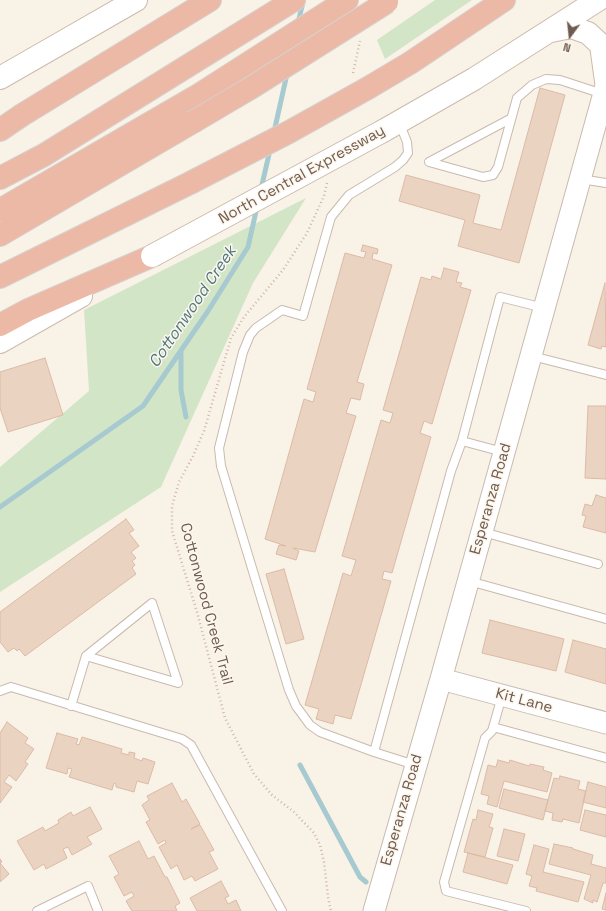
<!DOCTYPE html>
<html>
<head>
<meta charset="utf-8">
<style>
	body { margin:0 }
	#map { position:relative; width:606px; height:911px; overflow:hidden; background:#f9f2e7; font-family:"Space Grotesk",sans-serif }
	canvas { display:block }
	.north { position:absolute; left:550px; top:16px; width:40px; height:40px; -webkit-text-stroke:3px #fcf6ed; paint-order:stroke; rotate:195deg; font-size:11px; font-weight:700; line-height:16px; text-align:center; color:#6f5b4f }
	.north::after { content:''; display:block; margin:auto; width:14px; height:18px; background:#6f5b4f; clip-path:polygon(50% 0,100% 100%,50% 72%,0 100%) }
</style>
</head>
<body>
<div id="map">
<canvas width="606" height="911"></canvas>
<div class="north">N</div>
</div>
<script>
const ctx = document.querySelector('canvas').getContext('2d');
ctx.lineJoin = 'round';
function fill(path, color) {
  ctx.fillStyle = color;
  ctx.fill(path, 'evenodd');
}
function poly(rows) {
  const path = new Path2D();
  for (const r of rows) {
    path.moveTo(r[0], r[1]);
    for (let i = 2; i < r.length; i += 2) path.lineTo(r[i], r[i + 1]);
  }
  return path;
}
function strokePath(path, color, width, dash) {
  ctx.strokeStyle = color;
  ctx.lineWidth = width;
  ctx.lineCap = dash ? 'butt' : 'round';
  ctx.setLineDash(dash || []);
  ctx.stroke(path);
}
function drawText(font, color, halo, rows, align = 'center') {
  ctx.font = font + ' "Space Grotesk",sans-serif';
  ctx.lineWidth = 3;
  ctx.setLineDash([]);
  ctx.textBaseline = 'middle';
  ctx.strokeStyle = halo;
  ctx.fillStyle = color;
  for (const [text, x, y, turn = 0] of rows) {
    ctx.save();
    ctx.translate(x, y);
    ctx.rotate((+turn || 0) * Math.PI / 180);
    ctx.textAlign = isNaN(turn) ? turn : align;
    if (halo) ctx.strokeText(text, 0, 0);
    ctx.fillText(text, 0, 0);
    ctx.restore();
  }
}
fill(poly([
	[435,0,472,0,385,59,377,40],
	[306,198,253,283,161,487,0,592,0,467,89,391,84,310]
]), '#d3e5c7');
strokePath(poly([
	[298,23,303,2],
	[274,132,287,74],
	[261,189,270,150],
	[181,351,181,390,186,417],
	[0,507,143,406,208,311,248,247,257,207],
	[300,765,360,877,366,882]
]), '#a6cad0', 5);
const building = poly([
	[540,88,565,95,519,263,458,246,465,220,399,201,406,175,480,195,473,223,501,230,540,88],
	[363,245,378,249,377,254,373,253,372,259,392,265,357,382,364,384,360,400,351,398,346,413,356,416,315,552,293,548,299,551,296,560,276,554,279,545,286,546,265,539,304,399,313,402,316,392,307,389,345,253,364,258,366,252,361,251,363,245],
	[444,268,459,272,456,282,462,283,460,287,471,290,432,424,424,421,420,433,431,437,392,573,384,571,382,579,391,581,351,719,335,715,333,724,316,719,319,709,305,705,343,573,351,576,356,560,342,556,381,420,390,423,393,413,383,410,421,277,431,280,432,276,441,279,444,268],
	[605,283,606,347,602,346,601,349,588,345,605,283],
	[45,358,63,415,8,432,0,408,0,372,45,358],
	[588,406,606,406,606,479,585,478,588,406],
	[596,495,606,498,606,533,583,527,586,516,582,515,585,504,592,506,596,495],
	[126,519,134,530,129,533,139,546,131,552,136,558,132,561,135,565,132,568,136,574,25,656,19,649,17,651,14,648,8,652,0,642,0,612,126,519],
	[284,569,304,639,286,644,266,574,284,569],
	[490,620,564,639,556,671,482,653,490,620],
	[573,640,606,649,606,684,565,672,573,640],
	[7,722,28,738,25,743,34,749,25,762,28,764,16,781,9,775,4,782,12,787,0,803,0,733,7,722],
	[57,733,78,739,76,744,79,745,82,737,122,749,121,753,129,755,129,752,135,753,134,758,142,761,143,758,155,762,148,784,137,781,134,792,116,787,116,784,114,783,112,790,69,777,72,769,68,768,67,774,46,768,57,733],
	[498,760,509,763,510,760,529,766,530,764,544,767,543,770,552,773,547,792,504,781,497,807,487,804,489,796,481,794,488,765,496,767,498,760],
	[560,776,580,781,578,789,586,791,579,823,563,819,562,822,552,820,553,813,545,811,554,778,559,779,560,776],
	[588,782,606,787,606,808,583,802,588,782],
	[172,783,182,802,186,799,200,824,191,829,200,825,214,850,209,852,218,869,195,881,192,876,184,880,177,865,171,869,159,847,166,843,165,840,158,844,146,822,150,820,142,805,149,800,147,796,172,783],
	[504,789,548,800,543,820,499,808,504,789],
	[90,807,102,829,87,837,92,844,72,855,68,847,63,849,67,858,46,869,44,864,34,870,17,841,43,827,45,831,59,823,58,820,71,812,73,816,90,807],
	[478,810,493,814,489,827,493,828,485,857,464,852,473,819,476,820,478,810],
	[585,810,606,815,606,837,580,830,585,810],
	[504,829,525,834,518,861,497,856,504,829],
	[139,841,148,859,154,856,165,877,167,877,180,903,175,906,177,911,132,911,126,901,134,896,132,892,124,896,114,877,119,874,109,856,139,841],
	[554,844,573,848,573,849,593,855,591,864,606,868,606,883,603,883,597,902,593,900,593,903,584,899,591,875,549,864,554,844],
	[534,845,549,849,543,872,584,882,578,902,536,891,537,888,529,886,532,876,526,874,534,845],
	[468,853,513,865,507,884,463,872,468,853],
	[0,859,2,862,0,863,9,874,0,882,0,859],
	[221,881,229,896,225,898,228,904,236,900,241,911,197,911,190,898,221,881],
	[606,893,606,910,602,909,606,893]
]);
fill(building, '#ebd3c2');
strokePath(building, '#dbbaa5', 1);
const service = poly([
	[510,119,429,162,483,177,493,175,498,167,517,98,532,85,546,79,560,80,603,94],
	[581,179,606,183],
	[532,356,606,375],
	[503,452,462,441,500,297,544,308],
	[483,532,598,564],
	[469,581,606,619],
	[0,691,11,687,182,739,191,745,282,911],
	[502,696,492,731,485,738,444,882,446,891,526,911],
	[71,706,86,656,152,603,178,683,86,656],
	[493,727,606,758],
	[374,752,320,732,310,725,296,706,289,690,221,466,219,448,243,352,250,335,256,328,282,310,303,316,331,217,349,195,395,167,403,160,408,153,407,142,399,122],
	[415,765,374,752,451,471,462,441],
	[37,911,88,886,98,911]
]);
const tertiary = poly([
	[441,679,606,723],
	[374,911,441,679,606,86]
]);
const secondary = poly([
	[551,31,571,27,588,33,601,45,606,81],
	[0,78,136,0],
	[383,131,474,79,598,0],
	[0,342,81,296]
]);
const motorway = poly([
	[368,88,410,63,504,0],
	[0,130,22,115,210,0],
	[0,178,44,155,294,0],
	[0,210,197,96,347,0],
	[0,235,193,122],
	[0,277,190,183],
	[0,325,28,310,152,256]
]);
strokePath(service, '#c9baaf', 10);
strokePath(tertiary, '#c9baaf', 23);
strokePath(secondary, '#ccbbad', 24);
strokePath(motorway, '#d7d1ce', 24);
strokePath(poly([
	[353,73,360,41],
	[327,183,324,196,307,233,283,270,244,317,231,338,204,431,193,456,179,482,172,506,172,531,197,612,225,718,254,774,272,795,294,812,314,833,320,845,324,862,328,897,331,911]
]), '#d0b6a6', 2.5, [1, 3]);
strokePath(service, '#fff', 8);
strokePath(tertiary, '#fff', 21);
strokePath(secondary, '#fff', 22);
strokePath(motorway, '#ebb9a6', 22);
const secondaryBridge = poly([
	[152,256,383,131]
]);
const motorwayBridge = poly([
	[193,122,249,89,387,2],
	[190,183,289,132,368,88]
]);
strokePath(secondaryBridge, '#ccbbad', 24, []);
strokePath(motorwayBridge, '#d7d1ce', 24, []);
strokePath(secondaryBridge, '#fff', 22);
strokePath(motorwayBridge, '#ebb9a6', 22);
drawText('15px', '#6f5b4f', '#fcf6ed', [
	["North Central Expressway",302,175,-29],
	["Esperanza Road",491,499,-74],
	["Cottonwood Creek Trail",206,604,75],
	["Kit Lane",524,701,15],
	["Esperanza Road",402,810,-74]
]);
drawText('italic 16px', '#4c7780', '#fcf6ed', [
	["Cottonwood Creek",193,307,-56]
]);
</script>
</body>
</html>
